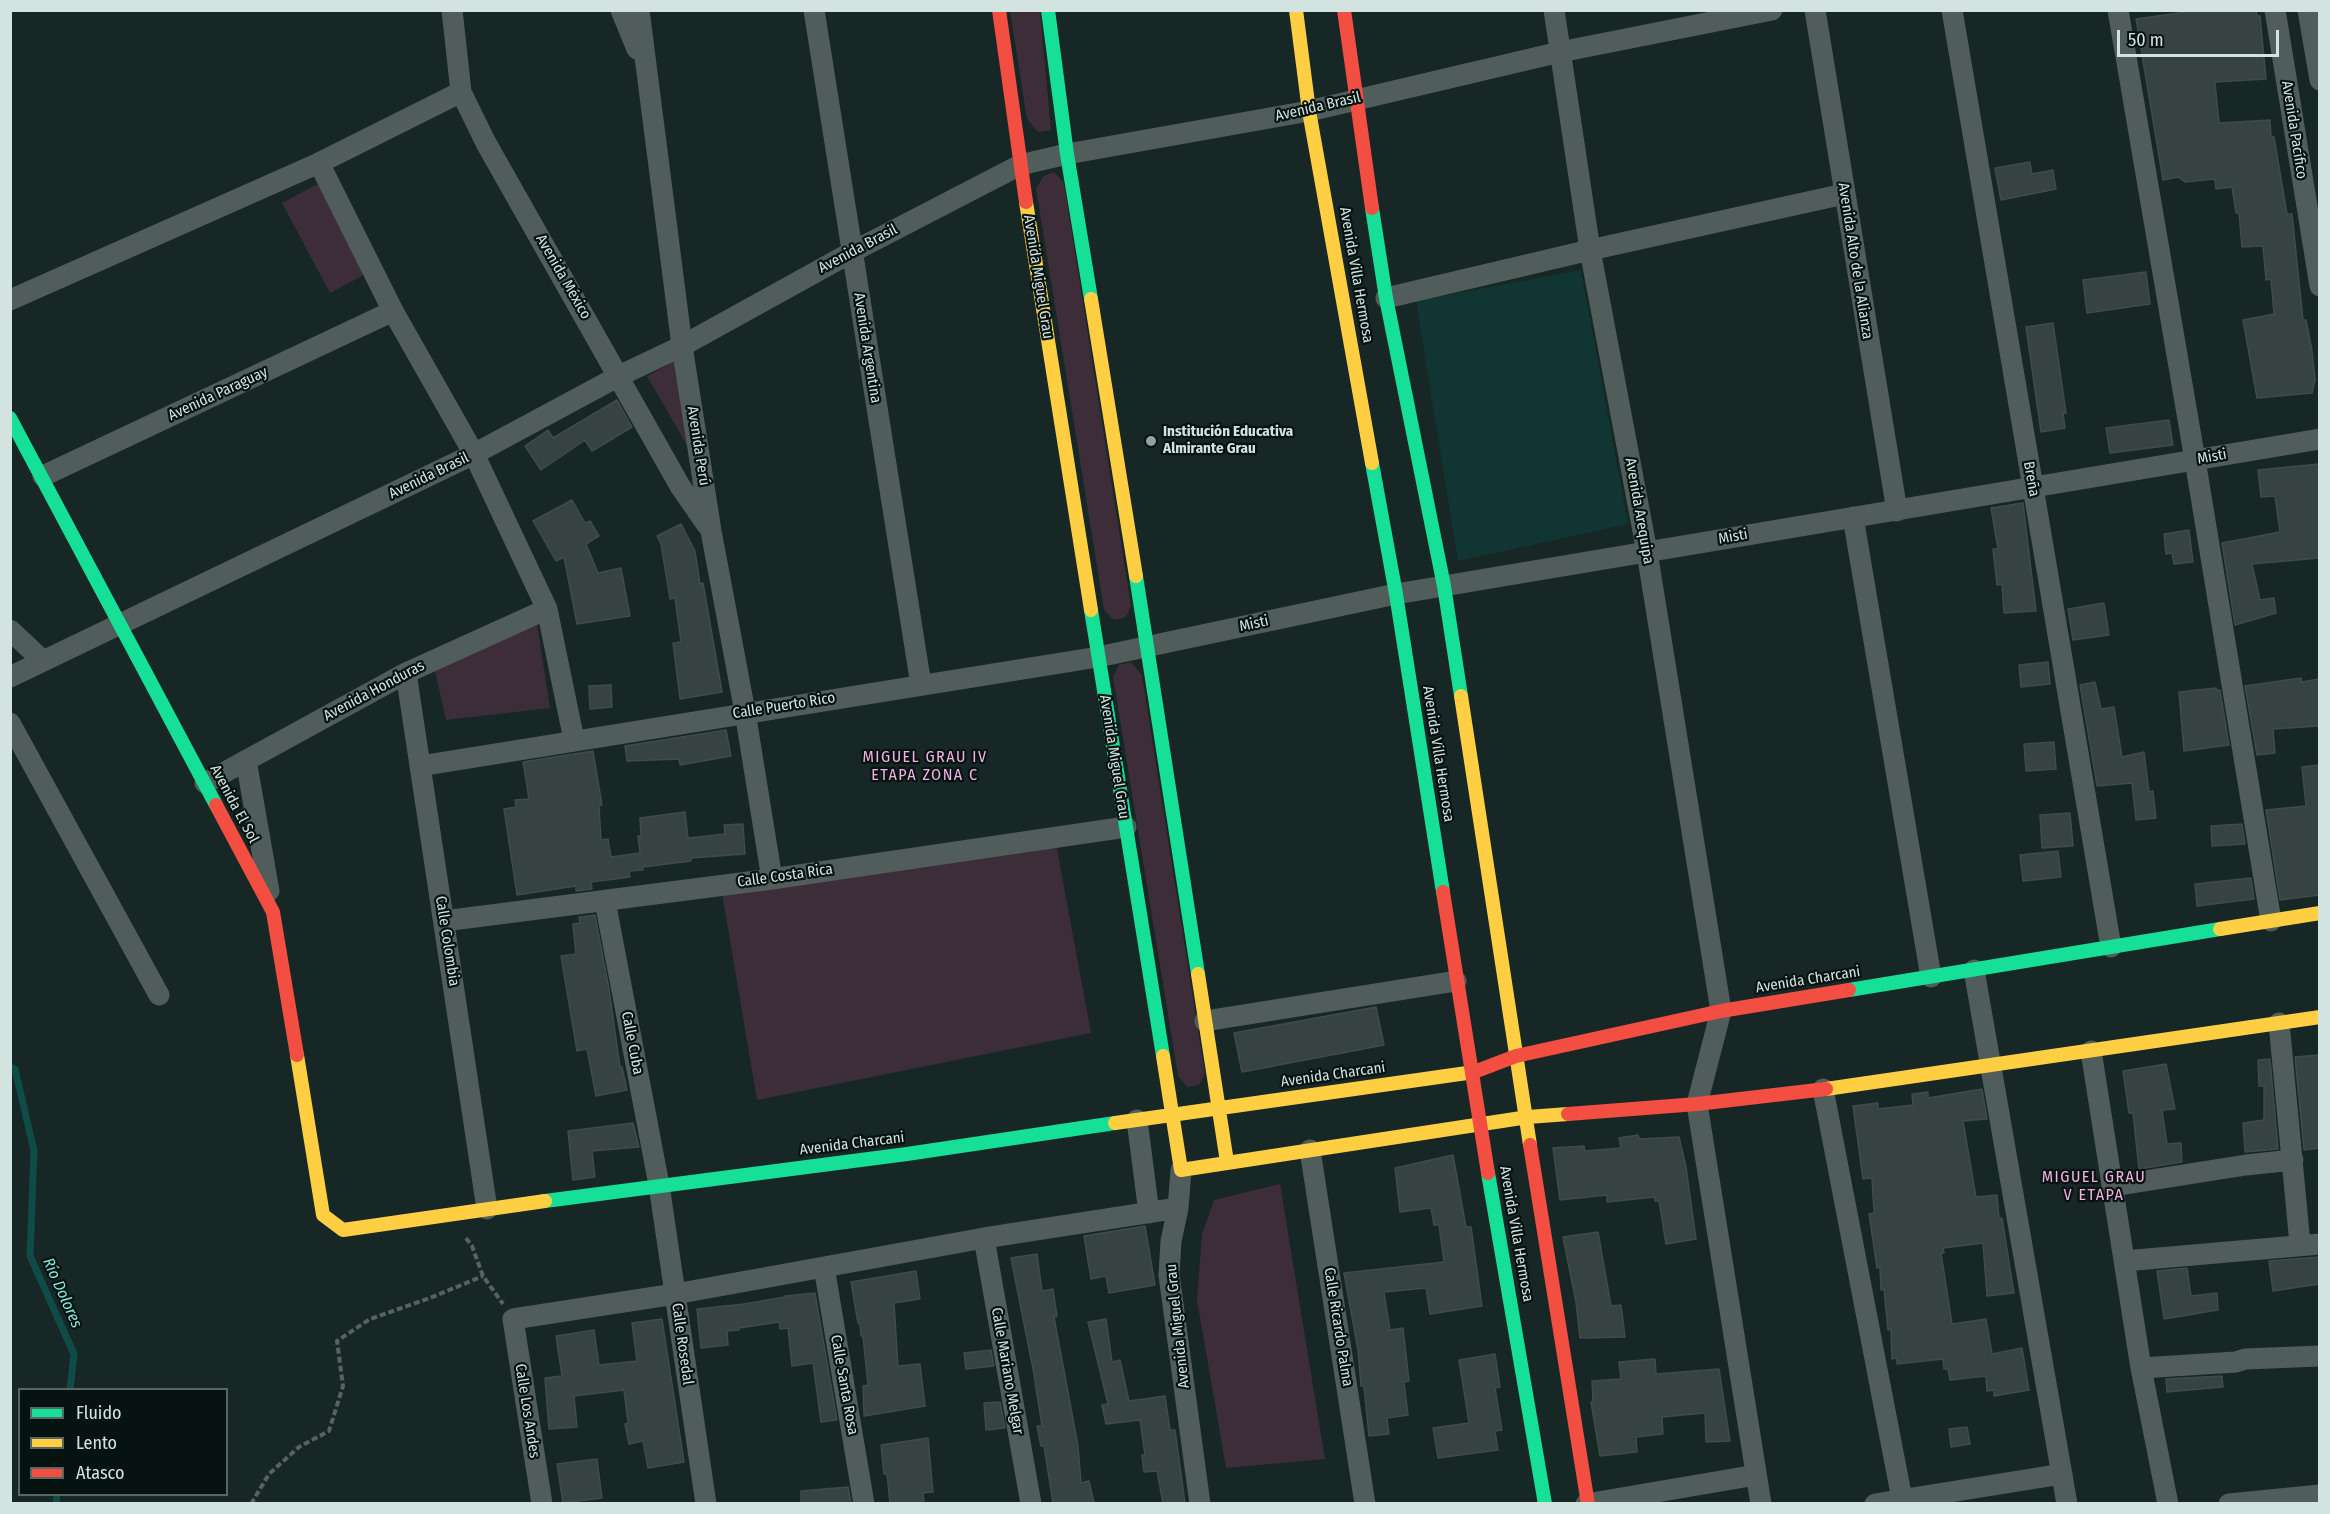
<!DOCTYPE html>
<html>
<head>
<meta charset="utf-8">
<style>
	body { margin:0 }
	#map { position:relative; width:2330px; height:1514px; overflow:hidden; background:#172725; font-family:"Fira Sans Condensed",sans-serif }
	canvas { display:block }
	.frame { position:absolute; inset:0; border:12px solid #d3e3e0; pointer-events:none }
	.legend { position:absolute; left:18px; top:1388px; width:210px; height:108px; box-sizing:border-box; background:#071311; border:2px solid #596664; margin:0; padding:8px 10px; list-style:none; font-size:18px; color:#d3e3e0 }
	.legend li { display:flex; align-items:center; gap:12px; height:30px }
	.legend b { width:30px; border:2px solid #596664 }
	.scale { position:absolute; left:2117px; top:30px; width:162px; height:27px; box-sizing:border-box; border:3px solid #d3e3e0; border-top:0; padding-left:8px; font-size:18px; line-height:21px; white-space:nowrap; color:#d3e3e0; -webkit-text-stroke:4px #071311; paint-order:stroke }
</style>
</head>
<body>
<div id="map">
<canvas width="2330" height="1514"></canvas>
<div class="frame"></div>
<ul class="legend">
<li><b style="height:8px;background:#16e098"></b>Fluido</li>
<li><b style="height:8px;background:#ffcf43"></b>Lento</li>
<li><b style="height:8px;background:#f24e42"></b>Atasco</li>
</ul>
<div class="scale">50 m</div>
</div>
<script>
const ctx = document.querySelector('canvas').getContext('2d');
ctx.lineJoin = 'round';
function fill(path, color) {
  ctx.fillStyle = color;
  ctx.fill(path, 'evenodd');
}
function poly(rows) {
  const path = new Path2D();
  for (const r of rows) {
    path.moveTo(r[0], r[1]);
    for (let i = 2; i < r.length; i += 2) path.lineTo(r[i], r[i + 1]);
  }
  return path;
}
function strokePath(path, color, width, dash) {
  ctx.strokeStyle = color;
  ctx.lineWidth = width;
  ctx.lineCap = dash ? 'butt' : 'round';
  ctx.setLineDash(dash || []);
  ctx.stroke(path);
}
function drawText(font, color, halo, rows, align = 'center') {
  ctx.font = font + ' "Fira Sans Condensed",sans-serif';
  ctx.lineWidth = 4.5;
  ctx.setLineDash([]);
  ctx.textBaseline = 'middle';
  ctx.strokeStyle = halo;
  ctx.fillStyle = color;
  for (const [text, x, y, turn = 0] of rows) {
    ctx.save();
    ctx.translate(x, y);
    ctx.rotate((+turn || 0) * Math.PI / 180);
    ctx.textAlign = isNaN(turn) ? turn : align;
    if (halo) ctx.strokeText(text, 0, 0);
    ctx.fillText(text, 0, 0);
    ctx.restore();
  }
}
fill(poly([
	[1581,270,1628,524,1458,561,1416,301]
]), '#113532');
fill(poly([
	[1010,11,1040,11,1051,130,1038,132,1027,119],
	[1054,172,1064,183,1131,606,1126,617,1114,620,1104,610,1036,188,1044,176],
	[325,180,373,270,330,293,282,203],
	[680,358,692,454,647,376],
	[537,623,550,708,446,720,435,671],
	[1131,662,1142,675,1205,1074,1199,1085,1187,1087,1178,1076,1113,677,1119,665],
	[1055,838,1091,1033,757,1100,721,887],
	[1280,1184,1325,1459,1226,1468,1197,1300,1202,1234,1214,1200]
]), '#3c2d39');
strokePath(poly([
	[10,1067,15,1069,34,1151,30,1256,74,1354,70,1390],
	[56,1504,57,1494]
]), '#0f4b47', 7);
const building = poly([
	[2200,10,2256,10,2257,16,2260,16,2266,79,2215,82,2219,123,2270,120,2271,137,2274,137,2287,214,2292,214,2303,320,2306,320,2312,351,2315,380,2312,393,2257,398,2243,320,2274,314,2271,279,2266,280,2263,246,2242,247,2239,213,2236,213,2232,187,2216,189,2215,179,2185,182,2178,177,2163,180,2136,19,2200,10],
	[2030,162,2032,174,2053,170,2056,189,2001,200,1995,168,2030,162],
	[2146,272,2150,304,2087,313,2083,280,2146,272],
	[2053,323,2066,413,2063,413,2065,428,2041,432,2026,327,2053,323],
	[617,400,632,427,592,451,585,440,541,470,525,446,548,430,553,438,617,400],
	[2169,420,2173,445,2110,453,2106,428,2169,420],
	[2319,464,2319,558,2252,564,2260,600,2274,598,2276,613,2235,625,2222,543,2280,532,2275,496,2261,497,2258,470,2319,464],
	[572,500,585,523,590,521,599,536,586,544,598,573,621,568,630,616,577,624,564,557,556,561,533,521,572,500],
	[2023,503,2036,611,2004,613,2002,584,1997,585,1993,549,1998,549,1991,508,2023,503],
	[681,524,695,551,700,584,703,583,722,692,680,699,673,643,681,642,675,598,670,599,661,544,657,536,681,524],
	[2189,530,2193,562,2174,564,2172,553,2166,554,2164,534,2189,530],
	[2104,603,2109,635,2073,640,2068,609,2104,603],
	[2048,662,2050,684,2021,687,2019,665,2048,662],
	[2301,678,2302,682,2319,679,2319,726,2273,729,2275,753,2257,755,2245,686,2301,678],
	[2095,682,2101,709,2114,707,2122,757,2144,752,2149,792,2153,791,2156,818,2136,820,2132,783,2097,786,2080,685,2095,682],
	[611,685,612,707,590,709,589,686,611,685],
	[2216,688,2217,690,2220,690,2229,745,2184,751,2179,692,2216,688],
	[726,730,731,756,680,765,679,759,627,761,625,746,726,730],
	[2054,742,2056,769,2026,771,2024,744,2054,742],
	[593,751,602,805,599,806,601,840,608,839,611,857,640,853,638,836,641,836,640,818,685,812,688,838,725,834,724,825,743,824,745,854,691,858,691,861,643,867,643,870,629,871,630,877,591,882,592,889,576,891,576,886,517,895,504,809,516,807,515,800,529,799,523,762,593,751],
	[2319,765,2319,895,2280,900,2266,810,2306,806,2302,767,2319,765],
	[2070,813,2073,846,2042,848,2040,815,2070,813],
	[2242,824,2245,844,2212,846,2211,826,2242,824],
	[2058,851,2061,877,2023,881,2020,855,2058,851],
	[2251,878,2254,899,2197,906,2195,884,2251,878],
	[595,915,609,989,620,1067,622,1067,627,1090,596,1096,587,1049,577,1051,561,956,576,954,573,924,580,923,579,917,595,915],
	[1376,1007,1384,1045,1242,1072,1234,1033,1376,1007],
	[2319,1055,2319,1148,2304,1150,2295,1057,2319,1055],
	[2270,1059,2278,1149,2245,1152,2243,1123,2264,1120,2264,1086,2259,1086,2258,1060,2270,1059],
	[2166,1064,2175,1109,2162,1110,2167,1144,2181,1143,2182,1162,2139,1169,2133,1113,2129,1113,2123,1071,2166,1064],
	[1982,1089,1987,1119,1963,1121,1976,1197,1997,1195,1999,1219,2002,1218,2014,1293,1987,1296,1983,1243,1943,1248,1944,1253,1941,1253,1952,1324,1986,1319,1992,1354,2022,1348,2029,1390,1994,1396,1994,1390,1987,1391,1986,1376,1950,1380,1948,1369,1944,1369,1943,1359,1897,1364,1897,1358,1892,1359,1891,1329,1888,1330,1884,1289,1881,1290,1880,1267,1877,1268,1869,1214,1874,1213,1872,1178,1863,1179,1853,1106,1878,1103,1878,1109,1913,1105,1912,1094,1928,1092,1928,1098,1982,1089],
	[633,1123,639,1147,592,1151,595,1177,573,1180,568,1131,633,1123],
	[1638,1135,1639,1139,1679,1137,1686,1167,1696,1239,1666,1244,1659,1201,1655,1201,1655,1197,1607,1202,1607,1195,1560,1200,1553,1148,1584,1146,1585,1151,1621,1148,1619,1138,1638,1135],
	[1453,1155,1466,1227,1471,1227,1482,1306,1430,1314,1426,1288,1384,1292,1390,1330,1403,1328,1409,1381,1404,1382,1408,1415,1387,1418,1389,1434,1369,1436,1364,1386,1361,1386,1358,1350,1344,1273,1444,1262,1439,1225,1434,1225,1431,1208,1400,1212,1395,1168,1453,1155],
	[1145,1226,1155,1285,1109,1293,1106,1276,1091,1279,1084,1236,1145,1226],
	[1598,1232,1611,1306,1621,1305,1625,1337,1580,1338,1576,1302,1563,1237,1598,1232],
	[1037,1254,1042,1291,1053,1289,1057,1316,1054,1317,1078,1446,1081,1483,1089,1481,1094,1503,1053,1503,1044,1446,1041,1446,1037,1426,1042,1426,1033,1369,1011,1258,1037,1254],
	[2319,1257,2319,1284,2273,1291,2269,1261,2319,1257],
	[2187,1268,2191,1296,2217,1293,2218,1310,2164,1319,2157,1271,2187,1268],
	[916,1271,920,1299,894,1303,898,1366,920,1364,925,1406,864,1416,863,1386,868,1385,863,1336,861,1336,860,1324,858,1323,851,1282,916,1271],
	[815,1293,837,1420,821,1422,813,1363,792,1366,788,1328,780,1329,779,1322,739,1328,739,1330,727,1331,728,1345,701,1348,697,1309,744,1304,785,1297,785,1296,815,1293],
	[662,1319,684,1462,648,1468,643,1441,629,1444,625,1424,628,1423,624,1390,574,1396,577,1427,549,1429,545,1378,562,1376,556,1336,594,1330,599,1365,637,1361,632,1323,662,1319],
	[1106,1319,1112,1362,1120,1360,1129,1401,1165,1396,1170,1430,1175,1430,1185,1503,1163,1503,1157,1471,1144,1472,1142,1455,1145,1455,1140,1420,1106,1424,1102,1405,1108,1404,1088,1322,1106,1319],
	[991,1350,994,1366,966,1369,964,1353,991,1350],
	[1495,1354,1500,1387,1495,1388,1502,1430,1495,1431,1498,1450,1438,1458,1433,1428,1469,1423,1459,1360,1495,1354],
	[1655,1359,1656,1374,1719,1369,1730,1441,1706,1442,1705,1413,1662,1417,1663,1434,1636,1437,1637,1452,1600,1456,1591,1402,1593,1402,1592,1381,1621,1379,1619,1362,1655,1359],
	[2222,1376,2223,1387,2167,1392,2166,1379,2222,1376],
	[1000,1402,1005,1428,986,1430,984,1403,1000,1402],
	[1967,1427,1970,1444,1951,1447,1949,1429,1967,1427],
	[928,1438,933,1492,923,1493,924,1503,890,1503,887,1474,884,1474,881,1445,928,1438],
	[597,1459,602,1498,563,1503,557,1464,597,1459],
	[848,1487,851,1503,801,1503,801,1491,848,1487]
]);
fill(building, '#364341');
strokePath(building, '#3f4c4a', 1.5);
strokePath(poly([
	[466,1238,472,1246,483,1276,503,1304],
	[251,1504,269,1474,299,1447,329,1431,343,1386,337,1341,370,1319,430,1298,483,1276]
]), '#586361', 4, [6, 3]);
strokePath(poly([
	[452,10,461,92,486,143,680,486,707,525],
	[621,10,637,49],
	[639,10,682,346,711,531,745,712,772,879],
	[814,10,921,685],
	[1554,10,1590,250,1647,552,1721,1011,1697,1104,1761,1504],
	[1815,10,1897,511],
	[1952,10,2111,947],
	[2118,10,2195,460,2271,921],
	[2275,10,2320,286],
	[2308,10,2320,80],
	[319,163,393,311,474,454,547,609,574,740],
	[1386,298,1590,250,1844,194],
	[10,300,319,163,461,92],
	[43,476,393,311],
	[1853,517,1931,977],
	[10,630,43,661],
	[406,673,487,1209],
	[10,677,474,454,619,376,682,346,852,252,1020,165,1067,154,1309,111,1560,52,1772,10],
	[10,723,159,995],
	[246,760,269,891],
	[420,766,1098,657,1396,594,2320,439],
	[205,783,406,673,547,609],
	[605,901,659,1185,706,1504],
	[444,921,772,879,1126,827],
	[1974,970,2067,1504],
	[1205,1021,1456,981],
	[2279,1023,2300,1244],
	[2091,1051,2141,1368,2168,1504],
	[1823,1089,1902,1499],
	[1137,1120,1149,1213],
	[1310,1150,1365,1504],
	[1181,1170,1178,1208,1171,1241,1169,1275,1200,1504],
	[2113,1186,2246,1165,2293,1160],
	[984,1238,1031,1504],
	[2124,1261,2320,1244],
	[824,1267,864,1504],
	[2141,1368,2236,1362,2245,1359,2320,1356],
	[542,1504,513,1319,675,1294,984,1238,1178,1208],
	[1586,1504,1756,1475],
	[1875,1504,2062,1474],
	[2229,1504,2320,1495]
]), '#515d5b', 21);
strokePath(poly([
	[1048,10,1067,154,1091,299],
	[1372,208,1386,298,1444,586,1461,696],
	[10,418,216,805],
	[1372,463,1396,594,1443,892],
	[1136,576,1198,974],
	[1091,610,1163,1056],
	[1849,990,2220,929],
	[1488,1173,1545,1504],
	[545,1201,907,1154,1115,1123]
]), '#16e098', 14);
strokePath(poly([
	[1296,10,1309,111,1372,463],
	[1026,202,1091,610],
	[1091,299,1136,576],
	[1461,696,1530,1145],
	[2220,929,2320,913],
	[1198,974,1227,1162],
	[297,1055,323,1215,343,1230,545,1201],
	[1163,1056,1181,1170,1528,1117,1568,1114],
	[1826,1089,2320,1017],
	[1115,1123,1474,1072]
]), '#ffcf43', 14);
strokePath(poly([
	[999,10,1026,202],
	[1344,10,1372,208],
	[216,805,273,912,297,1055],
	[1443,892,1488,1173],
	[1474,1072,1516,1056,1721,1011,1849,990],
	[1568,1114,1697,1104,1826,1089],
	[1530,1145,1588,1504]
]), '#f24e42', 14);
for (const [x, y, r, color] of [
	[1151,441,6,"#91a19f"]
]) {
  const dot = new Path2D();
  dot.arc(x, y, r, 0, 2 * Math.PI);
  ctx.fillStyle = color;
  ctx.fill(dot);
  strokePath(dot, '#071311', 2);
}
drawText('15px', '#d3e3e0', '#071311', [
	["Avenida Brasil",1318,107,-13],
	["Avenida Pacífico",2294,130,81],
	["Avenida Brasil",858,249,-28],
	["Avenida Alto de la Alianza",1855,261,81],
	["Avenida Villa Hermosa",1356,275,80],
	["Avenida México",563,277,60],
	["Avenida Miguel Grau",1038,277,81],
	["Avenida Argentina",867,348,81],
	["Avenida Paraguay",218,394,-25],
	["Avenida Perú",698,446,81],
	["Misti",2212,457,-10],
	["Avenida Brasil",429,476,-26],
	["Breña",2031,479,80],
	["Avenida Arequipa",1639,511,80],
	["Misti",1733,537,-10],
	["Misti",1254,624,-12],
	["Avenida Honduras",374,691,-28],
	["Calle Puerto Rico",784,706,-9],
	["Avenida Villa Hermosa",1438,754,81],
	["Avenida Miguel Grau",1114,757,81],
	["Avenida El Sol",234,804,62],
	["Calle Costa Rica",785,876,-8],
	["Calle Colombia",447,941,81],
	["Avenida Charcani",1808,980,-9],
	["Calle Cuba",632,1043,79],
	["Avenida Charcani",1333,1075,-8],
	["Avenida Charcani",852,1144,-7],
	["Avenida Villa Hermosa",1516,1234,80],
	["Avenida Miguel Grau",1178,1326,-96],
	["Calle Ricardo Palma",1338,1327,81],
	["Calle Rosedal",682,1344,82],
	["Calle Mariano Melgar",1007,1371,80],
	["Calle Santa Rosa",844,1385,80],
	["Calle Los Andes",527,1411,81]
]);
drawText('bold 15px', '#d3e3e0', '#071311', [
	["Institución Educativa",1163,432],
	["Almirante Grau",1163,449]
], 'left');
ctx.letterSpacing = '1.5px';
drawText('16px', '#f3b0e1', '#071311', [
	["MIGUEL GRAU IV",925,758],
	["ETAPA ZONA C",925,776],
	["MIGUEL GRAU",2094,1178],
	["V ETAPA",2094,1196]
]);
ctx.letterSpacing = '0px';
drawText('italic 16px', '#86e6db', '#071311', [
	["Río Dolores",62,1293,66]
]);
</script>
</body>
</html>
